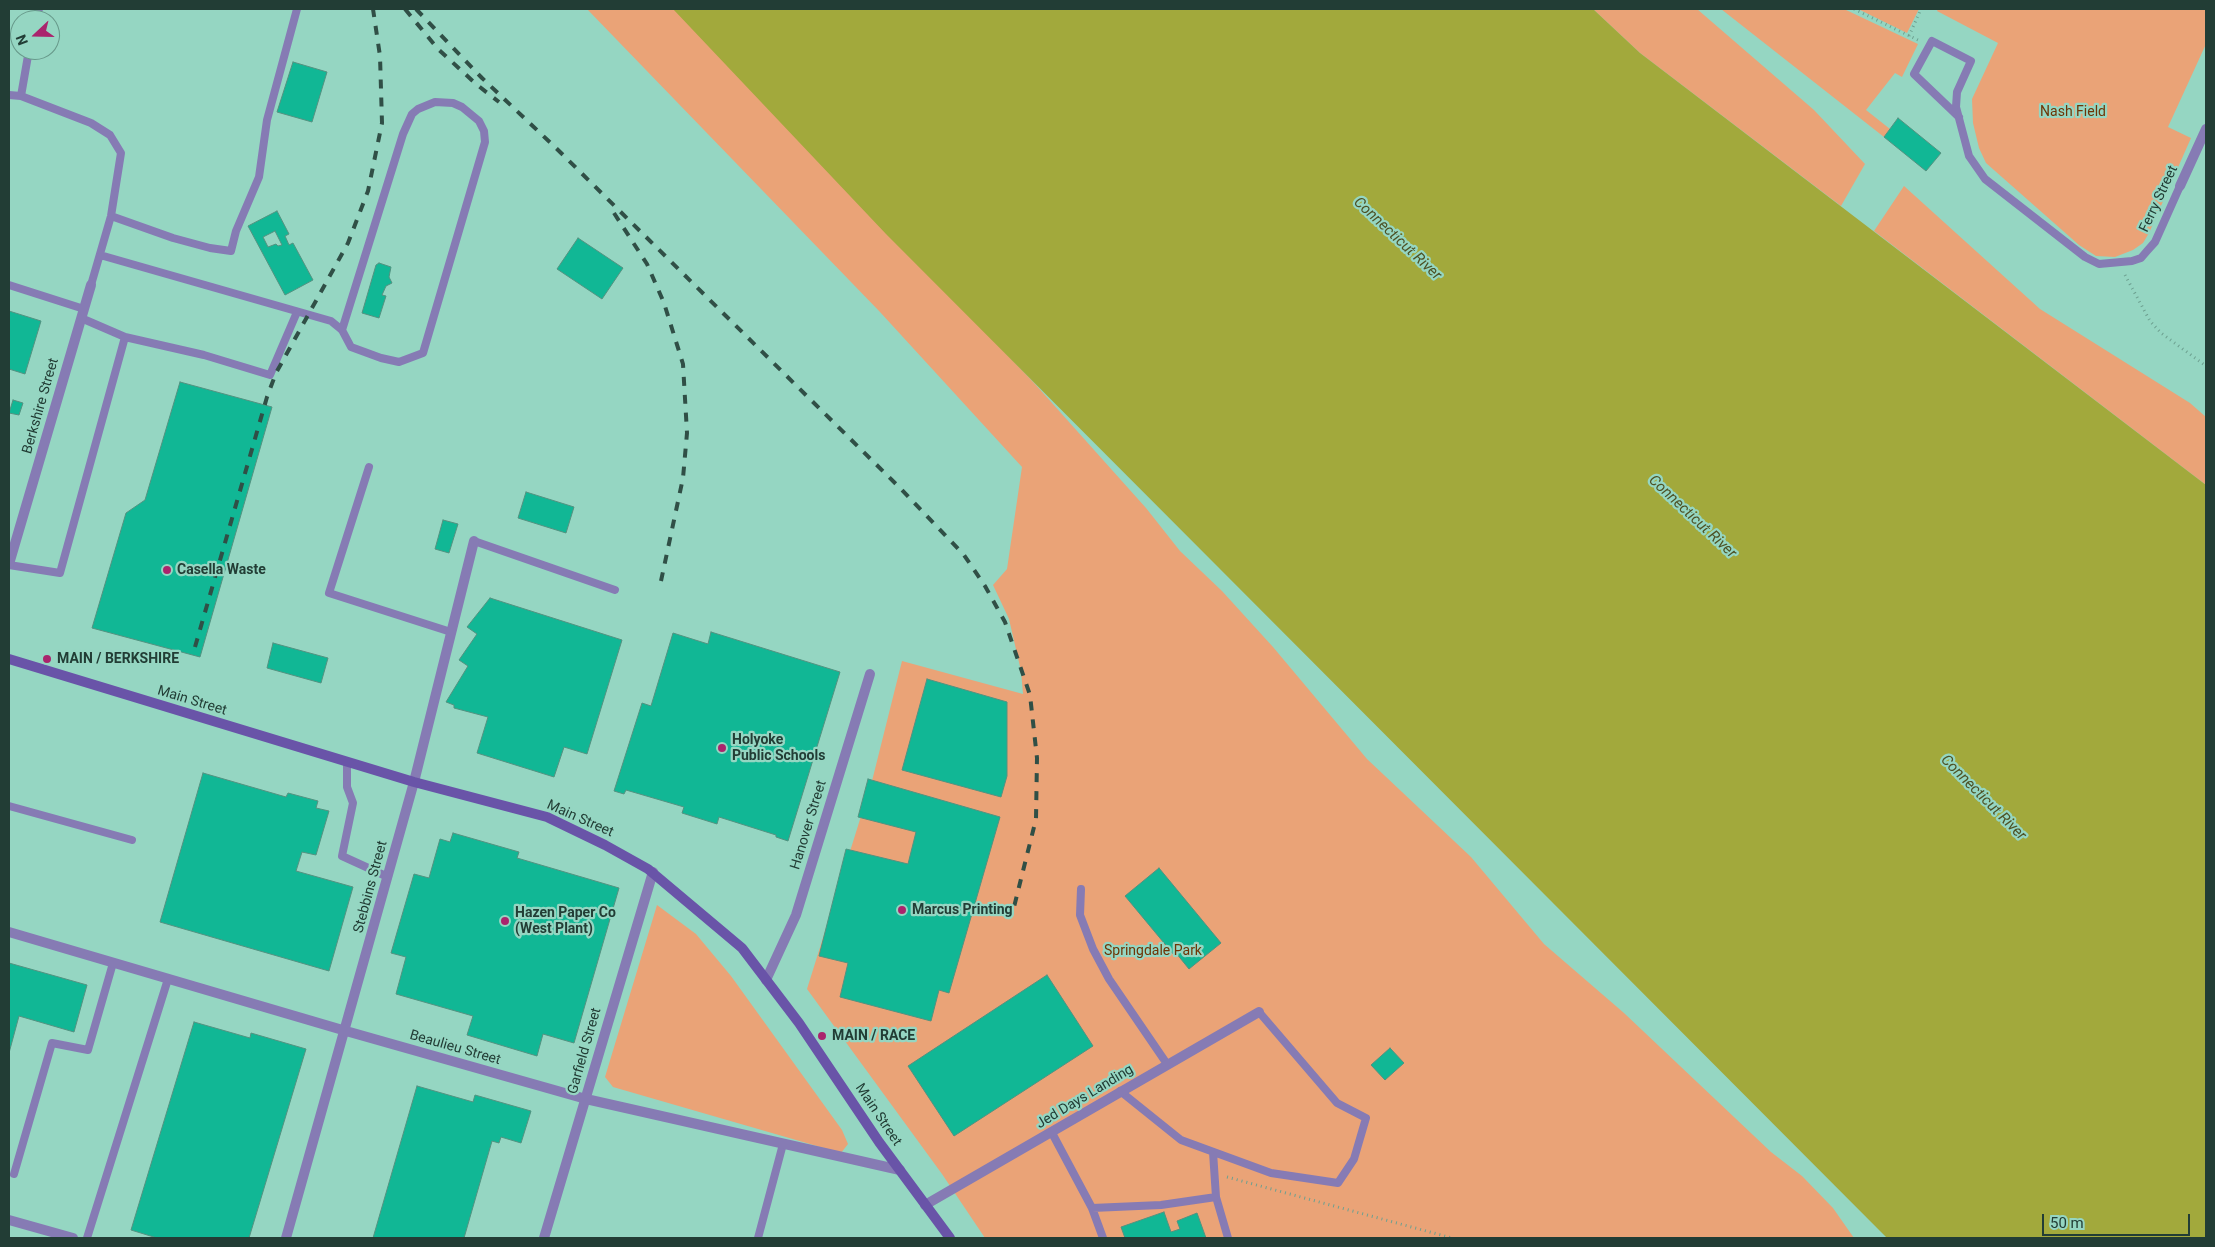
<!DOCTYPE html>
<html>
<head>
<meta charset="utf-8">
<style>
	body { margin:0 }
	#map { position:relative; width:2215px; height:1247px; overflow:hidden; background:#95d6c2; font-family:Roboto,sans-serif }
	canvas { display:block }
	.frame { position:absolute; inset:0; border:10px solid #223d35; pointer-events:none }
	.north { position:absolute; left:10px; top:10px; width:50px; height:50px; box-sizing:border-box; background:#95d6c2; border:1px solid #67998a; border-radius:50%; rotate:249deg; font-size:14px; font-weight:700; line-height:20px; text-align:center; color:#223d35 }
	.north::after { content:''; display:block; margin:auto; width:18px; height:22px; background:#aa246d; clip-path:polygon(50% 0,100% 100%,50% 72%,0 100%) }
	.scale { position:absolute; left:2042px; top:1214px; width:148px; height:22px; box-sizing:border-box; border:2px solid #223d35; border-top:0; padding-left:6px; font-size:15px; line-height:18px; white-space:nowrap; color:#223d35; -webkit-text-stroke:4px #95d6c2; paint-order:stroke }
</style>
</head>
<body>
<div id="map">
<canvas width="2215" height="1247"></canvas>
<div class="frame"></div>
<div class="north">N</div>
<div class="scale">50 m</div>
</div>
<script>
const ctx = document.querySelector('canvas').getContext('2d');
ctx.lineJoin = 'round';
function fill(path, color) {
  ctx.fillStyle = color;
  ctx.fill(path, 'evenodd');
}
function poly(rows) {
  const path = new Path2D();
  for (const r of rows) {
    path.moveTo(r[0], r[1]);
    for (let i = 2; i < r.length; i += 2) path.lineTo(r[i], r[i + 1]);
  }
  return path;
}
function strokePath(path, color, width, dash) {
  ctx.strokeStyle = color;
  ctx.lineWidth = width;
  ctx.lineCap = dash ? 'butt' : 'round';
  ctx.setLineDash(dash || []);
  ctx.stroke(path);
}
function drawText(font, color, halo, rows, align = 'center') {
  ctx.font = font + ' Roboto,sans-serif';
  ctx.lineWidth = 4.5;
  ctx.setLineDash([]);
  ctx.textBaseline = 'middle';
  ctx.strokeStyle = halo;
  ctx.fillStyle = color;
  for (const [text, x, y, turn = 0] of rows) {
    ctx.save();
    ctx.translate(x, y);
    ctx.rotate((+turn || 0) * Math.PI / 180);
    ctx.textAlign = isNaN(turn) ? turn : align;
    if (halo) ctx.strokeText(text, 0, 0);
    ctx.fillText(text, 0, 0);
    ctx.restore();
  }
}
fill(poly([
	[587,9,677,9,1035,384,1146,508,1180,551,1222,591,1273,647,1367,759,1471,857,1544,944,1624,1013,1771,1152,1802,1176,1833,1208,1854,1238,985,1238,942,1174,807,989,872,781,902,661,1023,694,1021,671,1009,619,993,585,1007,569,1022,467,880,312],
	[1593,9,1697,9,1814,110,1865,164,1841,206,1640,53],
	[1721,9,1844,9,1918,44,1902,77,1895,73,1866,110,1890,129,1884,137],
	[1858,9,1919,9,1907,33],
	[1938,9,2206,9,2206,44,2168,127,2191,138,2149,233,2143,243,2133,250,2115,257,2096,256,2079,245,1986,163,1979,148,1973,123,1972,99,1998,43,1937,11],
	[1904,186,2040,309,2190,403,2206,417,2206,485,1874,231],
	[657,905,696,934,731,976,842,1130,848,1144,841,1153,613,1087,605,1077]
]), '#eaa377');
fill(poly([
	[673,9,1593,9,1640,53,2206,485,2206,1238,1887,1238,886,234]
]), '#a2a93c');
const building = poly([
	[293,62,327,72,312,122,277,112,293,62],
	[1898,118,1941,153,1926,171,1884,137,1898,118],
	[277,211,289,234,285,236,289,245,293,243,313,280,285,295,248,226,277,211],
	[275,231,282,245,278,246,276,244,268,247,263,237,275,231],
	[578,238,623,268,602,299,557,269,578,238],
	[379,263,391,267,389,277,392,283,386,286,382,295,386,296,379,318,362,313,376,265,379,263],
	[9,311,41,321,25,374,9,369,9,311],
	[180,382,272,407,200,657,92,628,126,513,145,500,180,382],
	[13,400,23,403,19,415,9,413,13,400],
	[526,492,574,507,566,533,518,518,526,492],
	[443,520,458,524,449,553,435,549,443,520],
	[490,598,622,640,587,754,564,747,554,777,477,753,488,717,454,708,454,705,446,702,468,666,459,660,477,634,467,627,490,598],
	[711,632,840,672,788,841,776,837,776,835,719,817,717,824,682,813,684,807,626,790,624,794,614,791,642,703,651,706,673,633,708,644,711,632],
	[273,643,328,658,321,683,267,668,273,643],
	[927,679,1007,702,1007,776,1001,797,902,770,927,679],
	[203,773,286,797,288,793,318,801,316,808,329,811,316,855,302,852,296,871,353,887,329,971,160,922,203,773],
	[868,779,1000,817,949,993,939,990,931,1021,840,997,848,963,819,956,846,849,908,864,916,832,858,817,868,779],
	[453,833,519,852,517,858,619,888,574,1043,543,1034,537,1056,467,1035,473,1016,396,994,406,957,391,953,414,874,429,878,440,839,450,842,453,833],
	[1159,868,1221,943,1189,969,1176,953,1174,955,1125,896,1159,868],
	[9,963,87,985,74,1032,19,1016,9,1053,9,963],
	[1047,975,1093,1046,954,1136,908,1066,1047,975],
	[194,1022,250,1038,251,1033,306,1049,249,1238,157,1238,131,1230,194,1022],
	[1390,1048,1404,1063,1385,1080,1371,1065,1390,1048],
	[417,1086,473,1102,475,1095,531,1111,521,1143,501,1137,499,1143,492,1141,464,1238,373,1238,417,1086],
	[1164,1212,1171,1232,1180,1229,1177,1221,1197,1213,1206,1238,1125,1238,1121,1227,1164,1212]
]);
fill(building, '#11b795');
strokePath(building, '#539280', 1);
strokePath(poly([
	[1854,9,1918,40],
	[1909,36,1921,9],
	[2125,275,2150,321,2161,333,2206,366],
	[1227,1177,1452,1238]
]), '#6da090', 3, [1, 4]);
strokePath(poly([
	[36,20,39,9],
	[9,95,21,96,91,123,110,135,121,153,111,216,91,285],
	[21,96,29,50],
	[1959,117,1914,74,1932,41,1971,61,1957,92,1956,107,1969,156,1985,179,2085,257,2099,264,2132,261,2141,258,2147,251,2155,242,2180,186],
	[111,216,173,238,210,248,231,251,236,231,259,177,267,120,297,9],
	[100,255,331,321,342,330,351,347,381,358,399,362,423,353,485,142,484,131,479,121,462,107,453,103,435,102,418,109,412,114,403,134,342,330],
	[9,285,84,309],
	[81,318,125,337],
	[369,467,329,593,451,632],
	[474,541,615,590],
	[9,565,60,573,125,337,204,355,270,375,297,312],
	[347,762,347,787,353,803,342,856,388,877],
	[9,806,132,840],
	[1081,889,1080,915,1093,949,1109,979,1167,1064],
	[1120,1091,1181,1140,1271,1173,1338,1183,1354,1159,1366,1118,1337,1103,1259,1012],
	[1052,1133,1092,1208,1103,1238],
	[1213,1152,1216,1197,1228,1238],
	[14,1174,52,1043,88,1050,113,963],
	[1092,1208,1161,1205,1216,1197],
	[87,1238,168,979],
	[758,1238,783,1144]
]), '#867bb4', 8);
strokePath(poly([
	[2180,186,2206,129],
	[9,564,91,285],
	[9,932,346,1031,586,1099,900,1170],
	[766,980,796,915,870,674],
	[925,1205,1259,1012],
	[9,1220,73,1238],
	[286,1238,414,782,474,541],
	[544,1238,653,872]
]), '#867bb4', 10);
strokePath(poly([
	[9,659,414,782,547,817,605,845,648,869,742,948,799,1023,879,1142,950,1238]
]), '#6954a8', 10);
strokePath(poly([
	[405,9,438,49,476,84,499,102],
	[416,9,482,78,556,148,901,489,964,555,985,586,1005,622,1030,695,1037,758,1036,819,1013,911],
	[614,213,647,264,664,303,683,364,687,433,683,478,661,581],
	[195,647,267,397,276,373,348,243,368,191,382,123,380,56,373,9]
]), '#304f46', 4, [9, 9]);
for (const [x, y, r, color] of [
	[167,570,5,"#aa246d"],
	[47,659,5,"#aa246d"],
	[722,748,5,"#aa246d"],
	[902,910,5,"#aa246d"],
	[505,921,5,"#aa246d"],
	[822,1036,5,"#aa246d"]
]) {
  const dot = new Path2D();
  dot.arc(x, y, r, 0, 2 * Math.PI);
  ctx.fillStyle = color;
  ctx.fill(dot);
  strokePath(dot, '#95d6c2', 2);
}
drawText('14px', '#6e3506', '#95d6c2', [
	["Nash Field",2073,112],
	["Springdale Park",1153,951]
]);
drawText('14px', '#223d35', '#95d6c2', [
	["Ferry Street",2159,199,-65],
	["Berkshire Street",41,406,-74],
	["Main Street",192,701,17],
	["Main Street",580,819,24],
	["Hanover Street",809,825,-73],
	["Stebbins Street",371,887,-75],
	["Beaulieu Street",455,1048,16],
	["Garfield Street",585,1051,-74],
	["Jed Days Landing",1085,1097,-31],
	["Main Street",878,1115,56]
]);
drawText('bold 14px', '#223d35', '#95d6c2', [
	["Casella Waste",177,570],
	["MAIN / BERKSHIRE",57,659],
	["Holyoke",732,740],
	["Public Schools",732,756],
	["Marcus Printing",912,910],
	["Hazen Paper Co",515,913],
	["(West Plant)",515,929],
	["MAIN / RACE",832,1036]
], 'left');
drawText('italic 15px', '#4d5125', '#95d6c2', [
	["Connecticut River",1397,239,43],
	["Connecticut River",1692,517,43],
	["Connecticut River",1983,798,45]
]);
</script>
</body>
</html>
